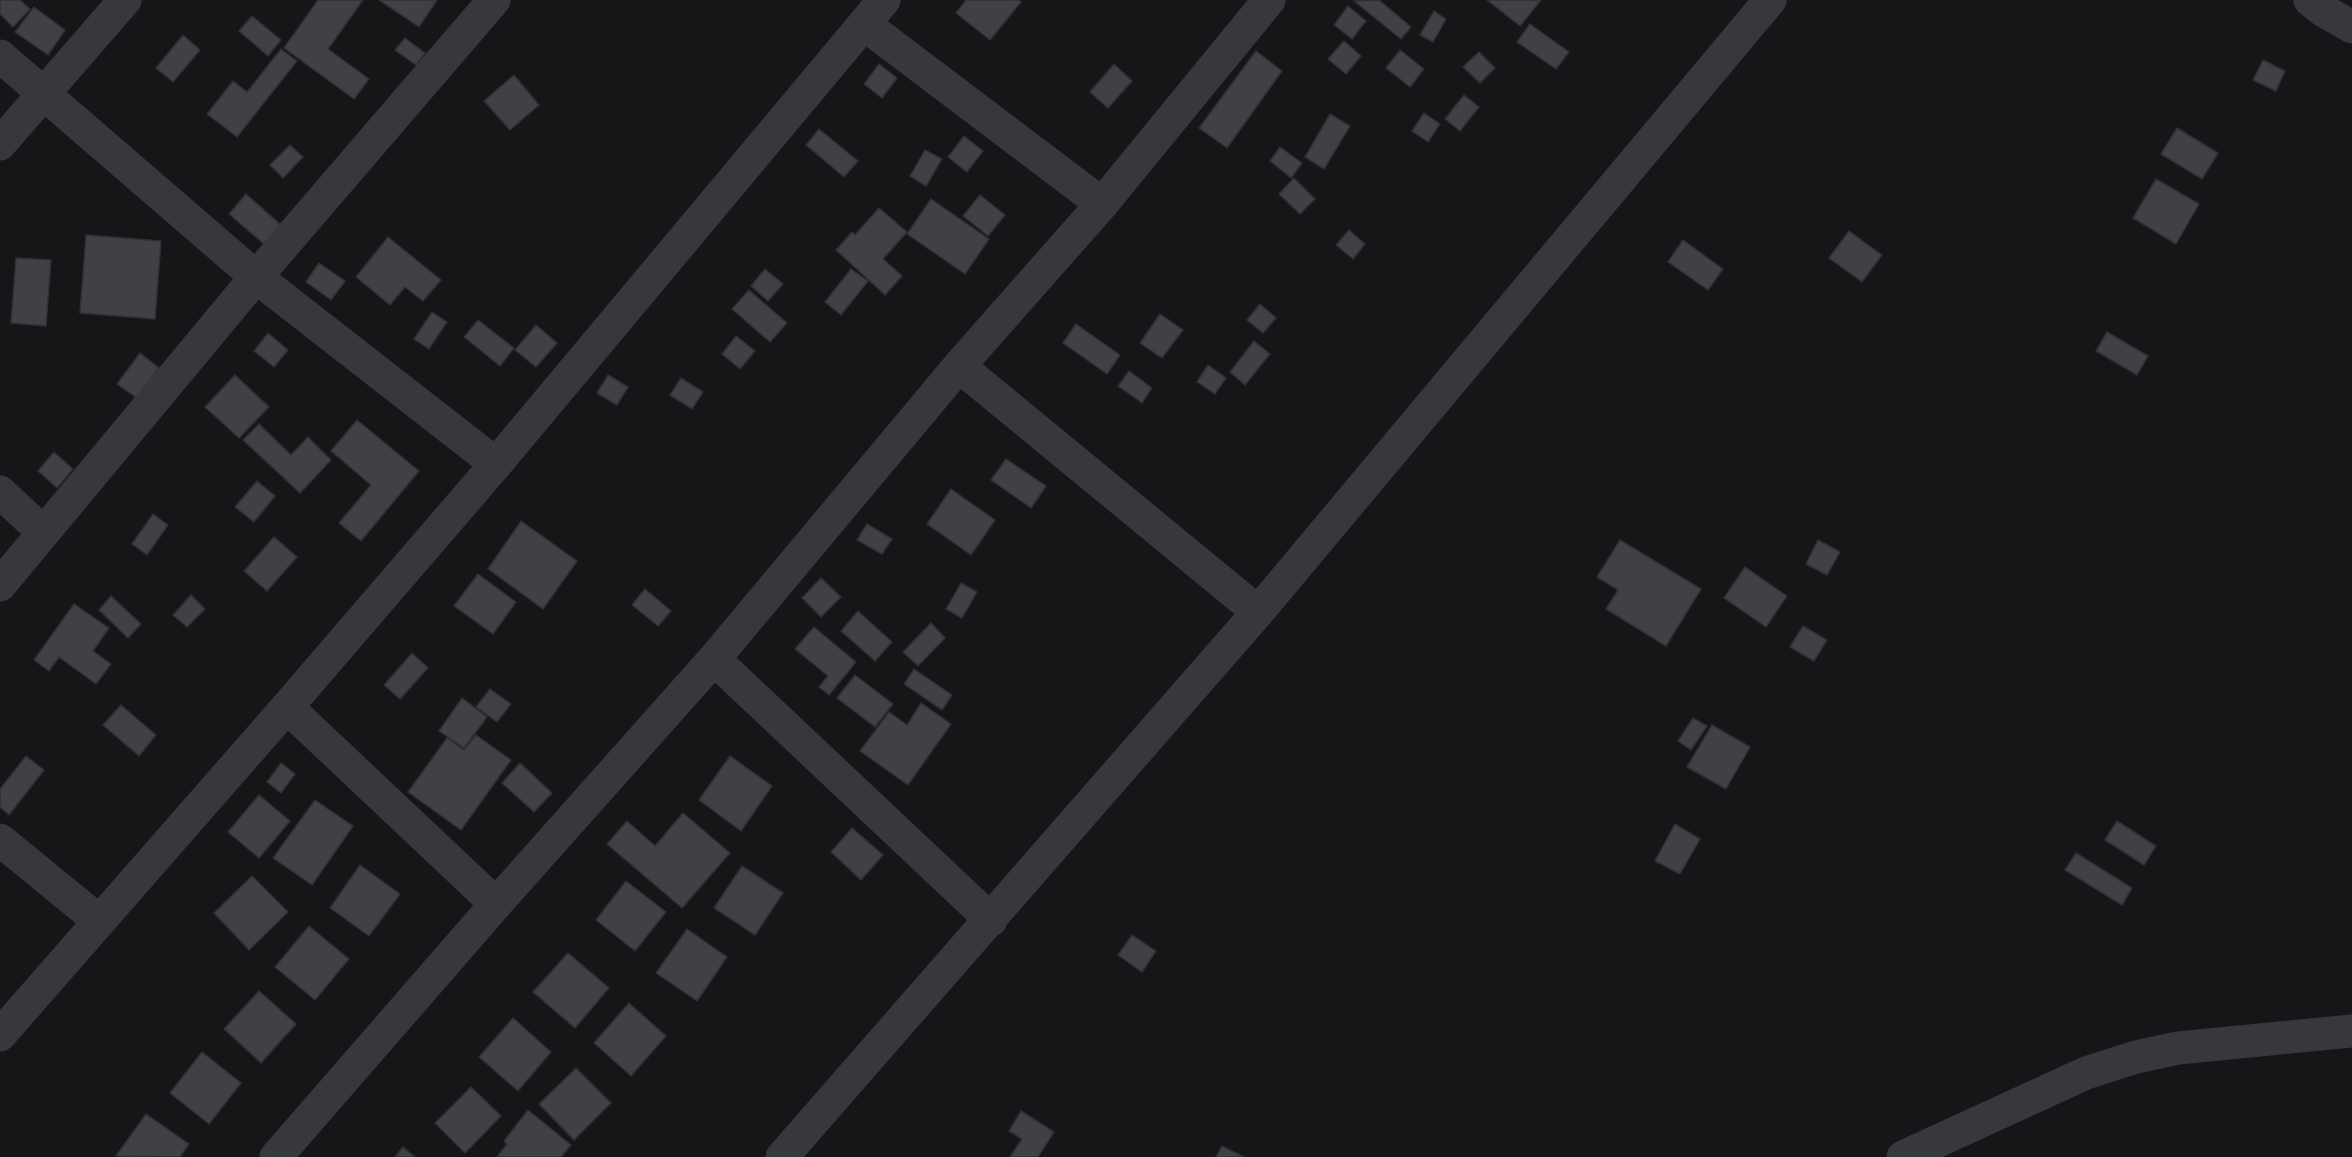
<!DOCTYPE html>
<html>
<head>
<meta charset="utf-8">
<style>
	body { margin:0 }
	canvas { display:block; background:#161618 }
</style>
</head>
<body>
<canvas width="2352" height="1157"></canvas>
<script>
const ctx = document.querySelector('canvas').getContext('2d');
ctx.lineJoin = 'round';
function fill(path, color) {
  ctx.fillStyle = color;
  ctx.fill(path, 'evenodd');
}
function poly(rows) {
  const path = new Path2D();
  for (const r of rows) {
    path.moveTo(r[0], r[1]);
    for (let i = 2; i < r.length; i += 2) path.lineTo(r[i], r[i + 1]);
  }
  return path;
}
function strokePath(path, color, width, dash) {
  ctx.strokeStyle = color;
  ctx.lineWidth = width;
  ctx.lineCap = dash ? 'butt' : 'round';
  ctx.setLineDash(dash || []);
  ctx.stroke(path);
}
const building = poly([
	[0,0,20,0,30,9,13,27,0,14,0,0],
	[318,0,363,0,328,49,369,79,354,99,284,48,318,0],
	[379,0,437,0,419,27,379,0],
	[966,0,1019,0,1021,2,990,40,956,13,966,0],
	[1379,0,1411,27,1401,39,1354,1,1379,0],
	[1487,0,1541,0,1520,26,1487,0],
	[1348,6,1366,21,1352,39,1334,25,1348,6],
	[34,7,65,30,48,55,15,32,34,7],
	[1434,11,1446,19,1433,42,1420,35,1434,11],
	[252,16,281,40,268,56,239,31,252,16],
	[1530,24,1569,52,1556,69,1517,42,1530,24],
	[183,35,200,50,173,82,156,68,183,35],
	[405,38,425,53,416,65,395,50,405,38],
	[1344,41,1361,56,1346,74,1328,59,1344,41],
	[281,49,297,61,237,137,207,114,233,81,247,92,281,49],
	[1400,50,1424,69,1410,87,1386,68,1400,50],
	[1256,51,1282,71,1227,148,1199,128,1256,51],
	[1479,52,1495,68,1480,83,1463,67,1479,52],
	[2263,60,2285,71,2276,91,2253,80,2263,60],
	[879,64,897,78,882,98,864,84,879,64],
	[1114,64,1132,81,1108,108,1090,92,1114,64],
	[514,75,539,105,510,130,484,101,514,75],
	[1464,95,1479,107,1460,131,1445,119,1464,95],
	[1424,113,1440,124,1428,142,1412,131,1424,113],
	[1330,114,1350,126,1324,169,1305,157,1330,114],
	[2177,128,2218,153,2202,179,2161,154,2177,128],
	[819,129,858,161,844,177,806,145,819,129],
	[964,136,983,151,967,172,948,157,964,136],
	[290,145,303,157,283,178,270,165,290,145],
	[1280,147,1302,163,1291,178,1270,161,1280,147],
	[925,150,942,159,926,186,910,176,925,150],
	[1294,178,1315,199,1300,214,1279,194,1294,178],
	[2156,179,2199,204,2176,244,2133,218,2156,179],
	[246,194,281,225,264,244,229,214,246,194],
	[980,195,1005,215,988,236,963,216,980,195],
	[931,199,989,239,965,274,907,234,931,199],
	[879,208,907,232,883,259,902,276,885,295,836,250,852,232,855,235,879,208],
	[1349,230,1365,244,1353,259,1336,245,1349,230],
	[1849,231,1882,255,1862,282,1829,258,1849,231],
	[86,235,161,241,155,319,80,313,86,235],
	[388,237,441,280,423,301,405,287,390,305,356,277,388,237],
	[1683,240,1723,269,1708,290,1668,262,1683,240],
	[16,258,51,260,46,326,11,323,16,258],
	[319,263,345,281,331,300,306,282,319,263],
	[765,269,783,284,768,301,751,286,765,269],
	[851,269,868,281,841,315,825,302,851,269],
	[749,290,787,323,770,342,732,309,749,290],
	[1260,304,1276,318,1263,333,1247,320,1260,304],
	[432,312,447,322,429,349,414,339,432,312],
	[1160,314,1183,330,1162,358,1140,343,1160,314],
	[478,320,514,348,500,366,464,337,478,320],
	[1076,324,1120,355,1107,374,1063,343,1076,324],
	[536,325,557,343,536,367,515,350,536,325],
	[2107,332,2148,356,2137,375,2096,351,2107,332],
	[268,333,288,350,274,367,254,351,268,333],
	[736,336,755,351,740,369,722,354,736,336],
	[1254,341,1270,354,1245,385,1230,372,1254,341],
	[140,353,159,368,137,398,117,384,140,353],
	[1208,365,1226,378,1215,394,1197,382,1208,365],
	[1129,371,1152,388,1142,403,1118,386,1129,371],
	[235,375,269,407,239,438,205,407,235,375],
	[608,375,628,387,617,405,597,393,608,375],
	[681,378,703,392,692,409,670,395,681,378],
	[357,420,419,471,361,541,339,523,371,485,331,451,357,420],
	[259,424,291,455,308,437,331,460,300,493,243,440,259,424],
	[54,452,73,469,57,488,38,471,54,452],
	[1006,459,1046,486,1031,508,991,480,1006,459],
	[257,481,275,496,254,522,235,507,257,481],
	[951,489,995,520,971,555,927,524,951,489],
	[153,514,168,525,147,555,132,544,153,514],
	[521,521,577,561,543,609,488,569,521,521],
	[867,524,892,539,882,554,857,540,867,524],
	[274,537,297,557,267,591,244,571,274,537],
	[1620,540,1701,589,1666,646,1606,609,1618,590,1597,577,1620,540],
	[1818,540,1840,552,1827,575,1806,564,1818,540],
	[1745,567,1787,596,1766,627,1724,598,1745,567],
	[478,574,516,602,493,634,454,606,478,574],
	[821,578,841,597,821,617,802,598,821,578],
	[961,583,977,592,962,618,946,609,961,583],
	[645,589,671,611,658,626,632,605,645,589],
	[191,595,205,609,187,627,173,615,191,595],
	[111,596,141,624,128,638,99,610,111,596],
	[74,604,109,628,93,651,111,664,96,684,59,657,49,671,34,660,74,604],
	[858,611,892,642,875,661,841,631,858,611],
	[931,623,945,638,918,666,903,652,931,623],
	[1803,626,1827,640,1814,661,1790,647,1803,626],
	[814,627,856,662,829,695,819,687,828,676,795,649,814,627],
	[412,653,428,668,400,699,384,685,412,653],
	[914,669,952,695,942,710,904,684,914,669],
	[855,675,893,704,875,727,837,698,855,675],
	[490,689,511,704,497,722,476,707,490,689],
	[462,698,487,717,464,748,439,731,462,698],
	[921,703,951,724,908,785,860,751,889,712,907,725,921,703],
	[121,705,156,735,139,756,103,725,121,705],
	[1693,718,1707,726,1691,750,1678,741,1693,718],
	[1712,725,1750,747,1726,789,1687,767,1712,725],
	[476,735,511,760,461,830,408,792,447,738,464,750,476,735],
	[26,756,44,770,9,815,0,807,0,789,26,756],
	[730,756,772,786,741,831,699,800,730,756],
	[281,763,295,774,281,793,267,782,281,763],
	[520,763,552,793,534,812,502,783,520,763],
	[259,795,290,821,259,858,228,832,259,795],
	[315,800,353,826,312,885,273,858,315,800],
	[683,813,730,853,682,908,607,844,627,821,655,846,683,813],
	[2117,821,2156,846,2144,865,2105,840,2117,821],
	[1675,824,1700,839,1680,874,1655,861,1675,824],
	[852,828,883,855,861,880,831,852,852,828],
	[2076,853,2132,888,2122,905,2065,870,2076,853],
	[360,865,400,894,369,936,330,908,360,865],
	[742,866,783,893,755,935,714,908,742,866],
	[252,876,288,912,249,950,214,913,252,876],
	[626,881,666,912,635,951,596,920,626,881],
	[309,926,349,959,315,1000,275,967,309,926],
	[687,929,727,957,697,1001,656,973,687,929],
	[1132,935,1156,951,1142,972,1118,955,1132,935],
	[568,953,609,988,575,1028,533,992,568,953],
	[259,991,296,1024,261,1063,224,1029,259,991],
	[629,1003,666,1036,631,1076,594,1043,629,1003],
	[513,1018,551,1052,518,1091,479,1057,513,1018],
	[202,1052,241,1083,209,1124,170,1093,202,1052],
	[576,1068,611,1103,574,1140,539,1104,576,1068],
	[471,1087,501,1116,465,1153,435,1123,471,1087],
	[528,1110,571,1145,561,1157,497,1157,507,1144,504,1141,528,1110],
	[1021,1111,1054,1132,1038,1157,1010,1157,1022,1139,1009,1131,1021,1111],
	[146,1114,189,1144,180,1157,116,1156,146,1114],
	[1222,1146,1244,1157,1216,1157,1222,1146],
	[403,1147,415,1157,395,1157,403,1147]
]);
fill(building, '#404145');
strokePath(building, '#303034', 1.5);
strokePath(poly([
	[2310,0,2324,11,2352,27],
	[864,24,1102,204],
	[0,56,256,277,496,464],
	[0,144,125,0],
	[959,366,1258,612],
	[0,492,43,532],
	[0,585,256,277,494,0],
	[714,659,991,920],
	[287,707,496,904],
	[0,840,99,921],
	[0,1035,287,707,496,464,884,0],
	[276,1157,496,904,714,659,959,366,1102,204,1269,0],
	[782,1157,1258,612,1770,0],
	[1903,1157,2086,1073,2136,1057,2178,1048,2352,1031]
]), '#37383d', 33);
</script>
</body>
</html>
